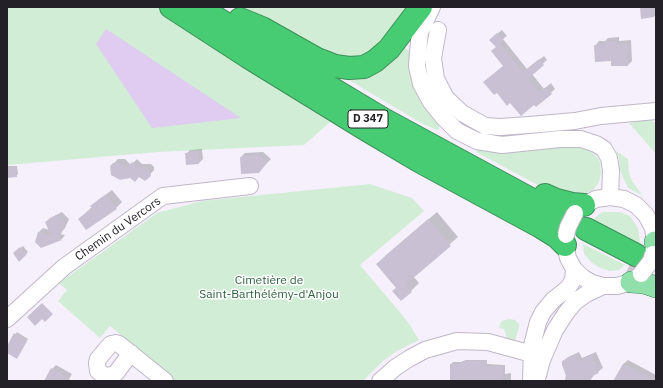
<!DOCTYPE html>
<html>
<head>
<meta charset="utf-8">
<style>
	body { margin:0 }
	#map { position:relative; width:663px; height:388px; overflow:hidden; background:#f6f0fc; font-family:"IBM Plex Sans",sans-serif }
	canvas { display:block }
	.frame { position:absolute; inset:0; border:8px solid #242027; pointer-events:none }
</style>
</head>
<body>
<div id="map">
<canvas width="663" height="388"></canvas>
<div class="frame"></div>
</div>
<script>
const ctx = document.querySelector('canvas').getContext('2d');
ctx.lineJoin = 'round';
function fill(path, color) {
  ctx.fillStyle = color;
  ctx.fill(path, 'evenodd');
}
function poly(rows) {
  const path = new Path2D();
  for (const r of rows) {
    path.moveTo(r[0], r[1]);
    for (let i = 2; i < r.length; i += 2) path.lineTo(r[i], r[i + 1]);
  }
  return path;
}
function strokePath(path, color, width, dash) {
  ctx.strokeStyle = color;
  ctx.lineWidth = width;
  ctx.lineCap = dash ? 'butt' : 'round';
  ctx.setLineDash(dash || []);
  ctx.stroke(path);
}
function drawText(font, color, halo, rows, align = 'center') {
  ctx.font = font + ' "IBM Plex Sans",sans-serif';
  ctx.lineWidth = 3;
  ctx.setLineDash([]);
  ctx.textBaseline = 'middle';
  ctx.strokeStyle = halo;
  ctx.fillStyle = color;
  for (const [text, x, y, turn = 0] of rows) {
    ctx.save();
    ctx.translate(x, y);
    ctx.rotate((+turn || 0) * Math.PI / 180);
    ctx.textAlign = isNaN(turn) ? turn : align;
    if (halo) ctx.strokeText(text, 0, 0);
    ctx.fillText(text, 0, 0);
    ctx.restore();
  }
}
fill(poly([
	[7,7,161,7,220,52,330,122,304,145,158,152,7,165],
	[240,7,413,7,381,50,342,63,242,10],
	[403,46,410,52,419,97,425,109,439,125,439,129,437,130,423,124,342,76],
	[651,119,656,125,656,154,629,123],
	[583,147,588,149,597,157,600,162,601,173,599,182,594,189,579,198,549,191,476,152,479,148],
	[616,151,628,159,629,173,632,181,642,195,628,188,625,182,620,170,619,158],
	[370,184,412,198,424,211,360,265,403,316,410,325,419,340,397,351,383,361,363,381,176,381,110,326,100,338,58,301,67,290,59,283,157,213,202,201],
	[602,212,620,212,630,216,638,228,640,242,639,246,590,222],
	[583,244,625,265,619,270,610,271,600,268,591,262,584,254],
	[509,319,515,320,519,324,519,327,515,341,508,341,504,329,499,328,500,324,502,321]
]), '#d1edd6');
fill(poly([
	[106,29,241,118,152,128,96,44]
]), '#dfccf0');
fill(poly([
	[641,7,656,7,656,16,642,18],
	[502,30,507,36,503,39,527,69,544,56,547,60,532,74,544,89,551,83,555,89,536,106,535,104,511,102,504,66,497,47,494,36],
	[619,37,619,41,631,40,632,61,628,65,612,60,595,46,599,41,605,41,608,38],
	[202,149,203,159,199,163,187,164,186,154,190,150],
	[263,152,271,159,258,172,241,157,245,153],
	[118,159,125,159,131,165,137,159,142,164,151,164,154,167,154,170,145,180,140,176,130,177,111,166],
	[8,166,17,166,18,174,16,176,7,177,7,168],
	[112,190,122,202,116,208,87,229,79,219,92,207,92,206,98,200],
	[62,212,69,219,65,228,60,234,65,235,62,239,42,247,36,242,39,232,43,228,49,230,46,222,50,218],
	[437,212,458,237,413,276,419,283,411,291,397,288,385,256],
	[23,246,28,252,19,260,14,253],
	[17,332,28,339,18,356,7,352,7,348],
	[579,352,582,358,596,352,603,368,595,374,591,379,587,381,565,381,566,374,563,361,568,357],
	[465,360,487,360,487,364,505,365,505,374,511,373,511,381,451,381,451,364,453,362,463,362],
	[628,360,656,375,656,381,618,381,615,380,623,364],
	[56,365,72,374,68,381,45,381,52,369]
]), '#0003');
fill(poly([
	[640,7,652,7,654,17,641,19],
	[497,33,503,40,500,44,523,72,539,59,544,65,528,79,539,92,546,87,552,94,536,107,534,105,521,116,510,103,507,106,497,93,494,95,483,82,503,66,491,51,496,47,489,40],
	[615,41,615,44,627,44,628,66,611,66,611,61,595,62,594,45,603,45,603,42],
	[198,152,199,164,186,165,185,153],
	[259,155,267,163,259,173,241,174,240,157],
	[132,162,137,168,147,168,150,171,151,176,145,181,139,177,135,182,130,178,120,180,111,175,110,166,113,163,121,163,126,168],
	[16,167,17,177,7,178,7,168],
	[105,195,117,209,86,230,78,219,92,208,90,206],
	[57,215,65,223,61,234,57,238,62,240,41,248,35,242,38,232,51,236,45,222],
	[428,219,451,246,405,285,412,292,401,301,392,291,396,288,376,264],
	[20,247,27,254,19,262,13,253],
	[42,303,53,314,45,322,42,319,35,326,27,317],
	[14,333,27,341,17,359,7,353,7,346],
	[575,355,578,362,592,355,599,373,590,377,592,381,568,381,562,365,562,361],
	[462,361,486,361,486,366,503,366,503,381,450,381,450,364,462,364],
	[623,364,638,372,655,381,613,381],
	[51,368,72,381,44,381]
]), '#cac0d3');
strokePath(poly([
	[631,262,656,274]
]), '#ccc6d1', 22, [22, 11]);
const minor = poly([
	[432,7,420,32,418,52,417,66,421,84,431,102,443,117,457,131,477,141,502,145,560,139,581,139,596,144,604,149,609,158,611,170,610,197],
	[438,30,433,58,436,79,446,98,462,113,485,126,500,127,529,125,575,121,601,116,656,111],
	[576,212,584,205,596,199,610,197,624,199,636,205,646,215,653,228,655,242,653,252],
	[566,235,565,245,568,258,574,269,582,277,592,283,603,286,617,286,631,282,640,275],
	[7,319,64,267,163,196,250,186],
	[131,353,116,373,113,375,104,376,98,371,97,363,98,359,109,346,111,344,116,343,119,344,165,381],
	[537,379,542,360,555,330,566,313,575,302,586,294,603,286],
	[380,381,396,367,410,358,425,350,457,341,488,342,532,354],
	[531,381,532,346,538,322,543,312,553,300,568,288,573,280,574,269]
]);
const major = poly([
	[655,242,656,243],
	[631,282,644,283,656,287]
]);
const highway = poly([
	[171,7,248,57,365,129,419,161,541,227,557,237,565,245],
	[199,7,276,55,383,119,562,216],
	[240,19,262,28,317,59,335,66,349,68,364,67,375,61,389,49,421,7],
	[545,195,556,200,572,204,584,205],
	[586,229,636,255]
]);
strokePath(minor, '#c0b6c9', 18);
strokePath(major, '#3b9058', 22);
strokePath(highway, '#3b9058', 24);
strokePath(minor, '#fff', 16);
strokePath(major, '#91e0ab', 21);
strokePath(highway, '#48cc73', 22);
const minorBridge = poly([
	[566,235,568,227,575,213],
	[641,274,651,261,653,254]
]);
strokePath(minorBridge, '#c0b6c9', 18, []);
strokePath(minorBridge, '#fff', 16);
for (const [x, y, w] of [
	[368,119,40]
]) {
  const box = new Path2D();
  box.roundRect(x - w / 2, y - 9, w, 18, 3);
  ctx.fillStyle = '#fff';
  ctx.fill(box);
  strokePath(box, '#242027', 1);
}
drawText('bold 11px', '#242027', null, [
	["D 347",368,119]
]);
drawText('12px', '#242027', '#fff', [
	["Chemin du Vercors",118,229,-35]
]);
drawText('12px', '#2d613b', '#fff', [
	["Cimetière de",269,281],
	["Saint-Barthélémy-d'Anjou",269,295]
]);
</script>
</body>
</html>
